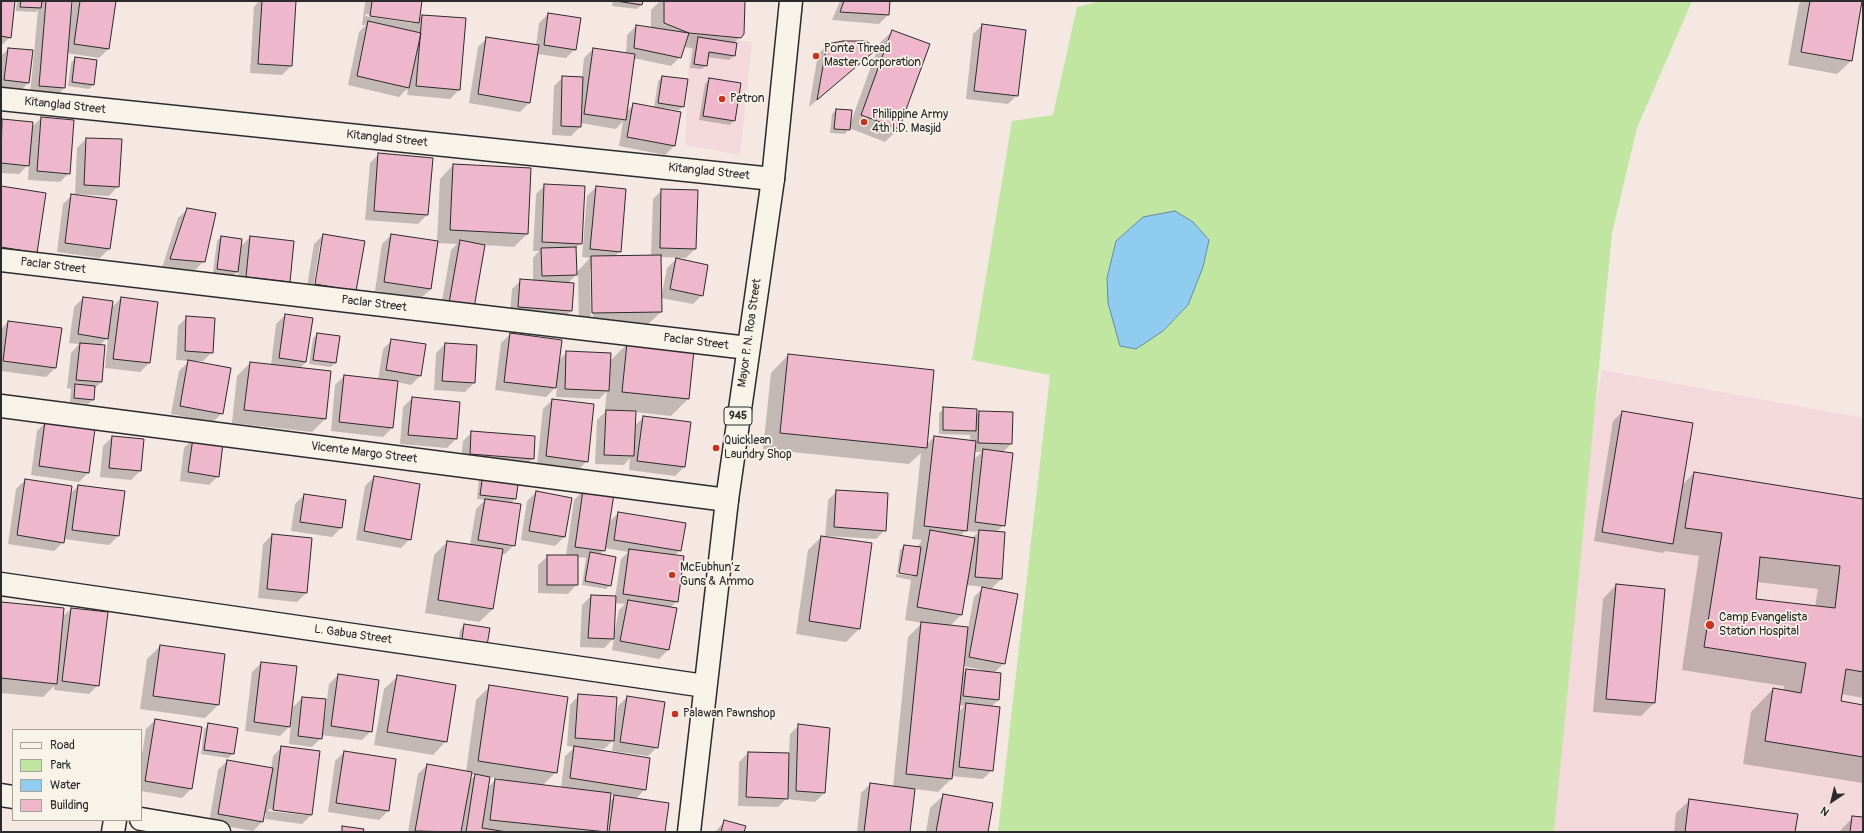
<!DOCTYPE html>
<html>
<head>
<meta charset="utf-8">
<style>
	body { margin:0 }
	#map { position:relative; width:1864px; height:833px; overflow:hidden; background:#f5e7e2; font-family:Pangolin,sans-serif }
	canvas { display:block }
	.frame { position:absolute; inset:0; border:2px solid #2b2b2b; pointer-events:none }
	.legend { position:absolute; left:12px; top:729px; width:130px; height:92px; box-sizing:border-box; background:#f7f3e8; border:1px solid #a5a39c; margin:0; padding:5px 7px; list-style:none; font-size:12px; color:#2b2b2b }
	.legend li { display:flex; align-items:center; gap:8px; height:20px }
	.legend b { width:20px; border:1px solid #a5a39c }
	.north { position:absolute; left:1812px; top:781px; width:40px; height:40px; -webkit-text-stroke:3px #f7f3e8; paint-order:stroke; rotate:215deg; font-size:11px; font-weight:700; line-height:16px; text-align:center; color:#2b2b2b }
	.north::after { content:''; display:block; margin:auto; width:14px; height:18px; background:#2b2b2b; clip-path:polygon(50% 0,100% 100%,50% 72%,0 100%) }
</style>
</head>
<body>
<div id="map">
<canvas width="1864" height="833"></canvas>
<div class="frame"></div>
<ul class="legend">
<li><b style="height:5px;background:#f7f3e8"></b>Road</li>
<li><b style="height:11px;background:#c0e6a1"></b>Park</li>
<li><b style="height:11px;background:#90cbf0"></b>Water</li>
<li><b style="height:11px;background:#efb7cb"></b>Building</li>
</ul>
<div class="north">N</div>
</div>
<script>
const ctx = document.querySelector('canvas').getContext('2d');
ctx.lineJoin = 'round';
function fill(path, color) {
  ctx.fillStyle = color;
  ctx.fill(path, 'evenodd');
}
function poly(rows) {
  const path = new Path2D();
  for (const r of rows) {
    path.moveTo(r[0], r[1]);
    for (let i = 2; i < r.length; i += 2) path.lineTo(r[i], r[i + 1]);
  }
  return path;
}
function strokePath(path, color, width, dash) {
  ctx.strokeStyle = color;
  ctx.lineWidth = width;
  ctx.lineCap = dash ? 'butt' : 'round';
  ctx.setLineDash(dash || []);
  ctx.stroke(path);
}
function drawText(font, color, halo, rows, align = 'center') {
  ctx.font = font + ' Pangolin,sans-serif';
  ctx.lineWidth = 3.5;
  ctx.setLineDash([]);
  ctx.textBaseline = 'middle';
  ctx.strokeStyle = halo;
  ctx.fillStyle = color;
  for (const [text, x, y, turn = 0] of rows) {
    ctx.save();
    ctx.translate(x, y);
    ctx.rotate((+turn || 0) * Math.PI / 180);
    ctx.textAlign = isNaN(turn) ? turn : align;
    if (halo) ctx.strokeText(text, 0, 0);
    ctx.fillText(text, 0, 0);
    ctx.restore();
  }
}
fill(poly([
	[690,34,752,42,740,155,685,145],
	[1602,370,1863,418,1863,832,1520,832]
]), '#f3d9db');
fill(poly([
	[1102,1,1692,1,1637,128,1612,233,1554,832,998,832,1050,375,972,360,1012,121,1053,115,1077,7]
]), '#c0e6a1');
const water = poly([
	[1175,211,1193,222,1209,240,1203,267,1188,305,1163,331,1136,349,1120,346,1108,303,1107,278,1116,241,1143,217,1175,211]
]);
fill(water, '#90cbf0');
strokePath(water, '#688ba1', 1);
fill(poly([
	[1,1,14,1,10,37,1,46],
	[17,1,71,1,70,11,72,11,73,1,115,1,108,49,99,58,67,53,64,88,55,97,30,95,38,10,36,12,16,11],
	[259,1,295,1,291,66,282,75,250,73,254,7],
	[367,1,421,1,418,19,422,16,459,90,450,99,407,95,408,88,399,97,348,85,359,32,366,25,362,25,365,3],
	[366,14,412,21,412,23,365,16],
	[613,1,642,1,641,5,637,9,612,6],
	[660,1,744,1,740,37,733,44,736,44,734,56,729,60,707,57,706,65,702,69,690,68,693,48,683,47,680,57,671,66,633,58,626,112,634,104,654,108,658,81,662,77,683,106,679,110,662,108,674,146,665,155,619,146,623,121,616,129,580,123,580,127,571,136,552,135,554,86,563,77,582,78,584,58,593,49,626,54,627,35,636,26,651,28,651,10],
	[840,1,889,1,888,15,879,24,832,20],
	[1802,1,1861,1,1851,61,1837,74,1788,65,1799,4],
	[548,14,575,49,566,58,537,54,529,103,520,112,469,103,478,47,487,38,536,46,539,23],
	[982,25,1017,95,1008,104,966,99,973,34],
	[892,31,898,129,885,142,849,128,845,134,830,133,832,114,836,110,851,122,879,44],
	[827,45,875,50,809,107,818,54],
	[8,49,28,83,19,92,1,89,1,56],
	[75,58,93,85,89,89,68,86,71,63],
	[709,79,734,120,730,125,699,120,705,84],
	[41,118,69,173,60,182,28,180,29,164,19,174,1,173,1,122,3,120,31,128],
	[86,139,118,186,109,196,75,194,77,148],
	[379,154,431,158,427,215,418,224,365,220,370,163],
	[453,165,527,234,514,247,484,245,473,307,440,312,451,250,457,244,437,243,431,289,421,298,375,291,382,244,391,235,437,242,440,179],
	[545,185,581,243,575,249,576,273,590,258,582,257,587,196,596,187,620,251,614,257,651,257,653,199,662,190,695,249,686,258,660,257,661,298,667,268,676,259,702,295,693,304,661,298,661,312,647,325,579,326,578,273,567,284,571,311,562,320,510,316,512,289,521,280,533,281,533,258,539,251,533,251,536,194],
	[590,269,592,269,593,318,591,318],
	[1,187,36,252,27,261,1,257],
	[72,195,116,201,109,249,100,258,57,252,63,204],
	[188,209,204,261,195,270,162,268,178,218],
	[323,235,355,291,306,293,314,244],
	[320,244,322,244,315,289,313,289],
	[221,237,240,247,250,237,289,281,280,290,237,286,239,270,233,276,213,273,217,241],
	[83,298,111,308,121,298,157,303,149,363,140,372,105,368,108,337,99,346,101,382,94,389,93,400,88,404,70,402,71,389,67,388,71,353,79,344,69,343,74,307],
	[285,315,306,362,299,369,330,372,325,419,312,432,232,423,237,376,250,363,271,365,276,324],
	[187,317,212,352,203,361,192,361,192,362,222,413,213,422,171,414,179,371,189,361,176,360,178,326],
	[8,322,55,368,46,377,1,371,1,329],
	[318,334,335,363,331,367,309,364,313,338],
	[510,334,558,361,567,352,609,362,627,344,688,399,671,416,635,412,634,426,644,417,690,423,684,467,675,476,629,470,630,458,624,465,595,464,597,420,608,409,605,409,607,391,599,399,556,397,557,386,546,397,495,390,501,343],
	[392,340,425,345,420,376,411,385,397,382,392,428,383,437,331,431,335,385,344,376,378,380,383,349],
	[445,344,474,383,465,392,434,390,436,353],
	[788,355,926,445,934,437,970,442,970,435,939,434,939,413,944,409,976,415,980,412,1012,413,1011,444,1003,452,1004,525,996,532,1001,579,992,588,966,585,961,615,950,626,968,628,974,597,984,587,1004,663,994,673,998,700,991,707,992,770,983,779,951,776,951,779,938,792,914,789,909,832,857,832,861,793,870,784,893,787,908,637,922,623,905,620,911,580,896,577,896,574,912,576,912,574,897,572,900,550,904,546,917,548,922,540,912,539,921,453,909,464,763,449,771,373],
	[974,452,982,452,973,460],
	[965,531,978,532,972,538,960,536],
	[963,666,983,670,983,671,966,670,962,674],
	[959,705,964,706,958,713],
	[412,398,459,403,456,439,447,448,400,444,403,407],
	[552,400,587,461,578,470,537,465,543,409],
	[1622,412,1682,485,1694,473,1863,500,1863,698,1841,694,1840,702,1863,706,1863,783,1743,764,1751,712,1773,689,1783,691,1784,686,1682,670,1699,556,1665,551,1663,553,1594,541,1613,421],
	[1757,582,1818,589,1815,607,1755,600],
	[46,422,88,473,79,482,31,475,37,431],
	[472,432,533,458,524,467,461,463,463,441],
	[112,437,140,471,131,480,100,477,103,446],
	[193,439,218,476,209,485,180,481,184,448],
	[483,475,515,499,510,504,514,545,505,554,501,554,493,609,479,622,425,613,434,555,447,542,470,545,476,509,485,500,477,499,479,479],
	[374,477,410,539,401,548,356,540,365,486],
	[25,480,70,494,78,486,124,492,118,536,109,545,64,539,63,542,54,551,8,544,16,489],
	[583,491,608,523,618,513,680,550,674,556,677,601,670,608,676,609,668,650,659,659,612,650,614,638,604,648,580,647,582,605,591,596,615,597,621,559,628,552,605,548,600,555,610,585,606,589,582,585,586,558,577,557,577,584,568,594,538,593,538,565,548,556,566,556,574,500],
	[615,603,625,604,619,610,614,635,613,635],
	[837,491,885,530,876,539,826,536,859,629,846,642,796,634,808,550,821,537,825,538,828,500],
	[536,492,564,537,555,546,521,540,527,501],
	[304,495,341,528,332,537,291,531,295,504],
	[272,535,311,539,306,593,297,602,258,598,263,544],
	[1616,585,1654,703,1641,716,1593,712,1603,599],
	[1,603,62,617,71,609,98,685,89,694,54,690,54,686,43,697,1,693],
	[464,625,489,629,457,651,460,630],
	[160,646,218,705,205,718,140,709,147,659],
	[261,663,289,727,280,736,245,731,252,672],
	[338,675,371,731,362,740,321,735,321,738,312,747,289,744,293,707,302,698,325,716,329,684],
	[398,676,446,741,433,755,374,745,384,689],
	[490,686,556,772,542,786,561,788,565,756,575,747,567,746,570,705,579,695,615,729,618,706,627,697,657,747,648,756,612,751,614,739,604,749,590,748,590,750,645,789,635,800,664,832,610,832,613,810,611,810,608,832,408,832,418,774,427,765,466,772,476,700],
	[470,774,475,775,469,782],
	[489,777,501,779,500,781,495,780,488,788],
	[610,794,616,795,609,802],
	[155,720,191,789,182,798,141,791,141,761,146,729],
	[209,724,236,729,233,754,228,758,201,754,204,729],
	[799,725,824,793,815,802,786,799,778,807,738,806,739,762,748,753,789,754,790,734],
	[282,747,311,815,302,824,265,819,266,813,264,813,262,822,253,831,209,823,218,770,227,761,271,769,273,756],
	[269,809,305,813,305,815,268,811],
	[344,752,388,811,379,820,328,812,335,761],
	[944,795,987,832,926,832,930,808],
	[1690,800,1794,832,1674,832,1676,813],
	[1853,817,1863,818,1863,832,1839,832],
	[724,822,743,832,715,832]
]), '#0003');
const building = poly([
	[1,1,15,1,11,38,1,36,1,1],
	[21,1,42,1,41,8,20,7,21,1],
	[46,1,72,1,65,88,39,86,46,1],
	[80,1,116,1,109,49,74,44,80,1],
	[262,1,296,1,292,66,258,64,262,1],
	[372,1,422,1,419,23,370,16,372,1],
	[616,1,643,1,642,5,616,1],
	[664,1,745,1,744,34,741,38,689,33,664,23,664,1],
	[844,1,890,1,889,15,840,12,844,1],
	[1810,1,1862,1,1852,61,1801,52,1810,1],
	[548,13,581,18,576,50,544,45,548,13],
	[422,15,466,18,460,90,416,86,422,15],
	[368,21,421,33,409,88,357,76,368,21],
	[982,24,1026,30,1018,96,974,91,982,24],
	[636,25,689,33,681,58,634,48,636,25],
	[892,30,930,44,899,129,861,115,892,30],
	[486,37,539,45,530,103,478,94,486,37],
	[698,37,737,43,735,56,709,52,707,66,694,64,698,37],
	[843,41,866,41,877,49,817,100,827,44,843,41],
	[8,48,33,50,29,83,4,80,8,48],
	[593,48,635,54,626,120,584,114,593,48],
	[75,57,97,60,94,85,72,82,75,57],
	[562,76,583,77,581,127,561,126,562,76],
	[662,76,688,79,684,107,658,103,662,76],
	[709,78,741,83,735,121,703,116,709,78],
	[633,103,681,112,675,146,627,137,633,103],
	[836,109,852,110,850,130,834,129,836,109],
	[41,117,74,120,70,174,37,171,41,117],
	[2,119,33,122,29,166,1,163,2,119],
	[86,138,122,139,119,187,84,185,86,138],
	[378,153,433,158,428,215,374,211,378,153],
	[453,164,531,168,528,234,450,230,453,164],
	[544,184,585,186,582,244,542,242,544,184],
	[1,186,46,193,37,253,1,247,1,186],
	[596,186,626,189,621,252,590,249,596,186],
	[661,189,698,190,696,249,660,248,661,189],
	[71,194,117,200,110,249,65,243,71,194],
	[187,208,216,213,205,262,170,259,187,208],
	[323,234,365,241,356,291,315,284,323,234],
	[391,234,438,241,431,289,384,282,391,234],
	[221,236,242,239,238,272,217,269,221,236],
	[250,236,294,241,290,282,246,277,250,236],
	[460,240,485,245,474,308,449,303,460,240],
	[576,247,577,275,542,276,541,248,576,247],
	[661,255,662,312,592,313,591,256,661,255],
	[676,258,708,265,703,296,670,289,676,258],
	[520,279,574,283,572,311,518,307,520,279],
	[83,297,113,301,108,339,78,334,83,297],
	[121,297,158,302,150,363,113,359,121,297],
	[285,314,313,318,306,362,279,358,285,314],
	[186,316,215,318,213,353,185,351,186,316],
	[8,321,62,328,56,368,3,361,8,321],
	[317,333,340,336,336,363,313,360,317,333],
	[510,333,562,340,556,388,504,382,510,333],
	[391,339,426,344,421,376,386,370,391,339],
	[80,343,105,345,102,382,76,380,80,343],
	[445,343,477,345,475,383,442,381,445,343],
	[627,343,694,350,689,399,622,392,627,343],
	[566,351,611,353,609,391,565,389,566,351],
	[788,354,934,370,927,448,780,433,788,354],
	[188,360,231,368,223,414,180,406,188,360],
	[250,362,331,371,326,419,244,410,250,362],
	[344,375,398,381,393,428,339,422,344,375],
	[75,384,95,386,94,400,74,398,75,384],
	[412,397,460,402,457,439,408,435,412,397],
	[552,399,594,404,588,462,546,456,552,399],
	[943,407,977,409,976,431,943,430,943,407],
	[606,410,636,411,634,456,604,455,606,410],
	[979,411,1013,412,1012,444,978,443,979,411],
	[1622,411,1693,423,1673,544,1602,532,1622,411],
	[643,416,691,422,685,467,637,461,643,416],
	[45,421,95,429,89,473,39,466,45,421],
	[471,431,535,436,534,459,470,454,471,431],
	[112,436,144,439,141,471,109,468,112,436],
	[934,436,976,441,967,531,924,526,934,436],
	[193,438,223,443,219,477,188,472,193,438],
	[983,449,1013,453,1005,526,975,522,983,449],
	[1694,472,1863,499,1863,672,1846,669,1841,701,1863,705,1863,757,1765,741,1773,688,1801,693,1806,663,1704,647,1722,533,1685,528,1694,472],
	[1760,557,1840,566,1835,608,1756,599,1760,557],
	[483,474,519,478,516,499,480,495,483,474],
	[374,476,420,484,411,540,364,531,374,476],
	[25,479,72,486,64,543,17,535,25,479],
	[78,485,125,491,119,536,72,530,78,485],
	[583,490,614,494,605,551,575,547,583,490],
	[836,490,888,493,886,531,834,527,836,490],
	[536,491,572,498,565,537,529,531,536,491],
	[304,494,346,500,342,528,300,522,304,494],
	[485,499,521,504,515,546,478,540,485,499],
	[618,512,686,523,681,551,614,540,618,512],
	[930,530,975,538,962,615,917,607,930,530],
	[979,530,1005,532,1002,579,975,577,979,530],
	[272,534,312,538,307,593,267,589,272,534],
	[821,536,872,543,860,629,809,621,821,536],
	[447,541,503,549,493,609,438,600,447,541],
	[904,545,921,547,917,576,899,573,904,545],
	[629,549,684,556,678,602,623,594,629,549],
	[590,552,616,557,611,586,585,581,590,552],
	[547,555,578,555,578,585,547,585,547,555],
	[1616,584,1665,589,1655,703,1606,699,1616,584],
	[982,587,1018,594,1005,664,969,657,982,587],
	[591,595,616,596,614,639,588,638,591,595],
	[628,600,677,608,669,650,620,641,628,600],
	[1,602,64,608,57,684,1,678,1,602],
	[71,608,108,612,99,686,62,681,71,608],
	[921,622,968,627,952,779,906,774,921,622],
	[464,624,490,628,486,651,461,647,464,624],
	[160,645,225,654,219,705,153,696,160,645],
	[261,662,297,666,290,727,254,722,261,662],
	[966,669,1001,673,999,700,963,696,966,669],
	[338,674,379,680,372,732,331,726,338,674],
	[397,675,456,685,447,742,387,732,397,675],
	[489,685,568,697,557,773,478,761,489,685],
	[578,694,617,697,614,741,575,738,578,694],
	[627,696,665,702,658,748,620,742,627,696],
	[302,697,326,699,322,739,298,736,302,697],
	[966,703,1000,707,993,771,959,767,966,703],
	[155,719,202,727,192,789,145,781,155,719],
	[208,723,238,728,234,754,204,750,208,723],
	[798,724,830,728,825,793,796,791,798,724],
	[281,746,320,751,312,815,273,810,281,746],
	[574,746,650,758,646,790,570,778,574,746],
	[344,751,396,759,389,811,336,803,344,751],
	[748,752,789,753,788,799,746,797,748,752],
	[227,760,273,768,263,822,218,814,227,760],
	[427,764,472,772,461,832,415,831,427,764],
	[475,774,490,777,482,828,507,832,466,832,475,774],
	[495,779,611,793,607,832,490,820,495,779],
	[870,783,915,789,910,832,864,832,870,783],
	[943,794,993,803,988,832,936,832,943,794],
	[614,795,669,803,665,832,609,832,614,795],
	[1689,799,1798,814,1795,832,1685,832,1689,799],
	[1852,816,1863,817,1863,832,1850,832,1852,816],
	[724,820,746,826,744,832,721,832,724,820],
	[342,826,364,829,363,832,342,832,342,826]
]);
fill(building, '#efb7cb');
strokePath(building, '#2b2b2b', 1);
const minor = poly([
	[1,99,773,179],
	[1,260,748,348],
	[1,406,727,500],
	[1,584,705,686],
	[1,795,13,797],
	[141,819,219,832],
	[113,832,115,820]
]);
const major = poly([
	[689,832,727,500,773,179,791,1]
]);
strokePath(minor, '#2b2b2b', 25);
strokePath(major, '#2b2b2b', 25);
strokePath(minor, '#f7f3e8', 22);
strokePath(major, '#f7f3e8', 22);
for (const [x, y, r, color] of [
	[816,56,4,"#c8321e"],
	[722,99,4,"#c8321e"],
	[864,122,4,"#c8321e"],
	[716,448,4,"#c8321e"],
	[672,575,4,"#c8321e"],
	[1710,625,5,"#c8321e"],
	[675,714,4,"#c8321e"]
]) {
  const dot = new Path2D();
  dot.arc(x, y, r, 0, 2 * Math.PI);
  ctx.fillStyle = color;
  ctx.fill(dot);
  strokePath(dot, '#f7f3e8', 1.5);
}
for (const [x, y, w] of [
	[738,416,28]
]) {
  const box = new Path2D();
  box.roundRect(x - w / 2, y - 9, w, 18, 3);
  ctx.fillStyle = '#f7f3e8';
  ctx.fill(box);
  strokePath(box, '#2b2b2b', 1);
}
drawText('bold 11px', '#2b2b2b', null, [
	["945",738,416]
]);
drawText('12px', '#2b2b2b', '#f7f3e8', [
	["Ponte Thread",824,49],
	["Master Corporation",824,63],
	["Petron",730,99],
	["Philippine Army",872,115],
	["4th I.D. Masjid",872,129],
	["Quicklean",724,441],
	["Laundry Shop",724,455],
	["McEubhun’z",680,568],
	["Guns & Ammo",680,582],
	["Camp Evangelista",1719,618],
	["Station Hospital",1719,632],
	["Palawan Pawnshop",683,714]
], 'left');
drawText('12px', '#2b2b2b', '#f7f3e8', [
	["Kitanglad Street",65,106,6],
	["Kitanglad Street",387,139,6],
	["Kitanglad Street",709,172,6],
	["Paclar Street",53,266,7],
	["Paclar Street",374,304,7],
	["Mayor P. N. Roa Street",750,333,-82],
	["Paclar Street",696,342,7],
	["Vicente Margo Street",364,453,7],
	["L. Gabua Street",353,635,8]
]);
</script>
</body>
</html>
